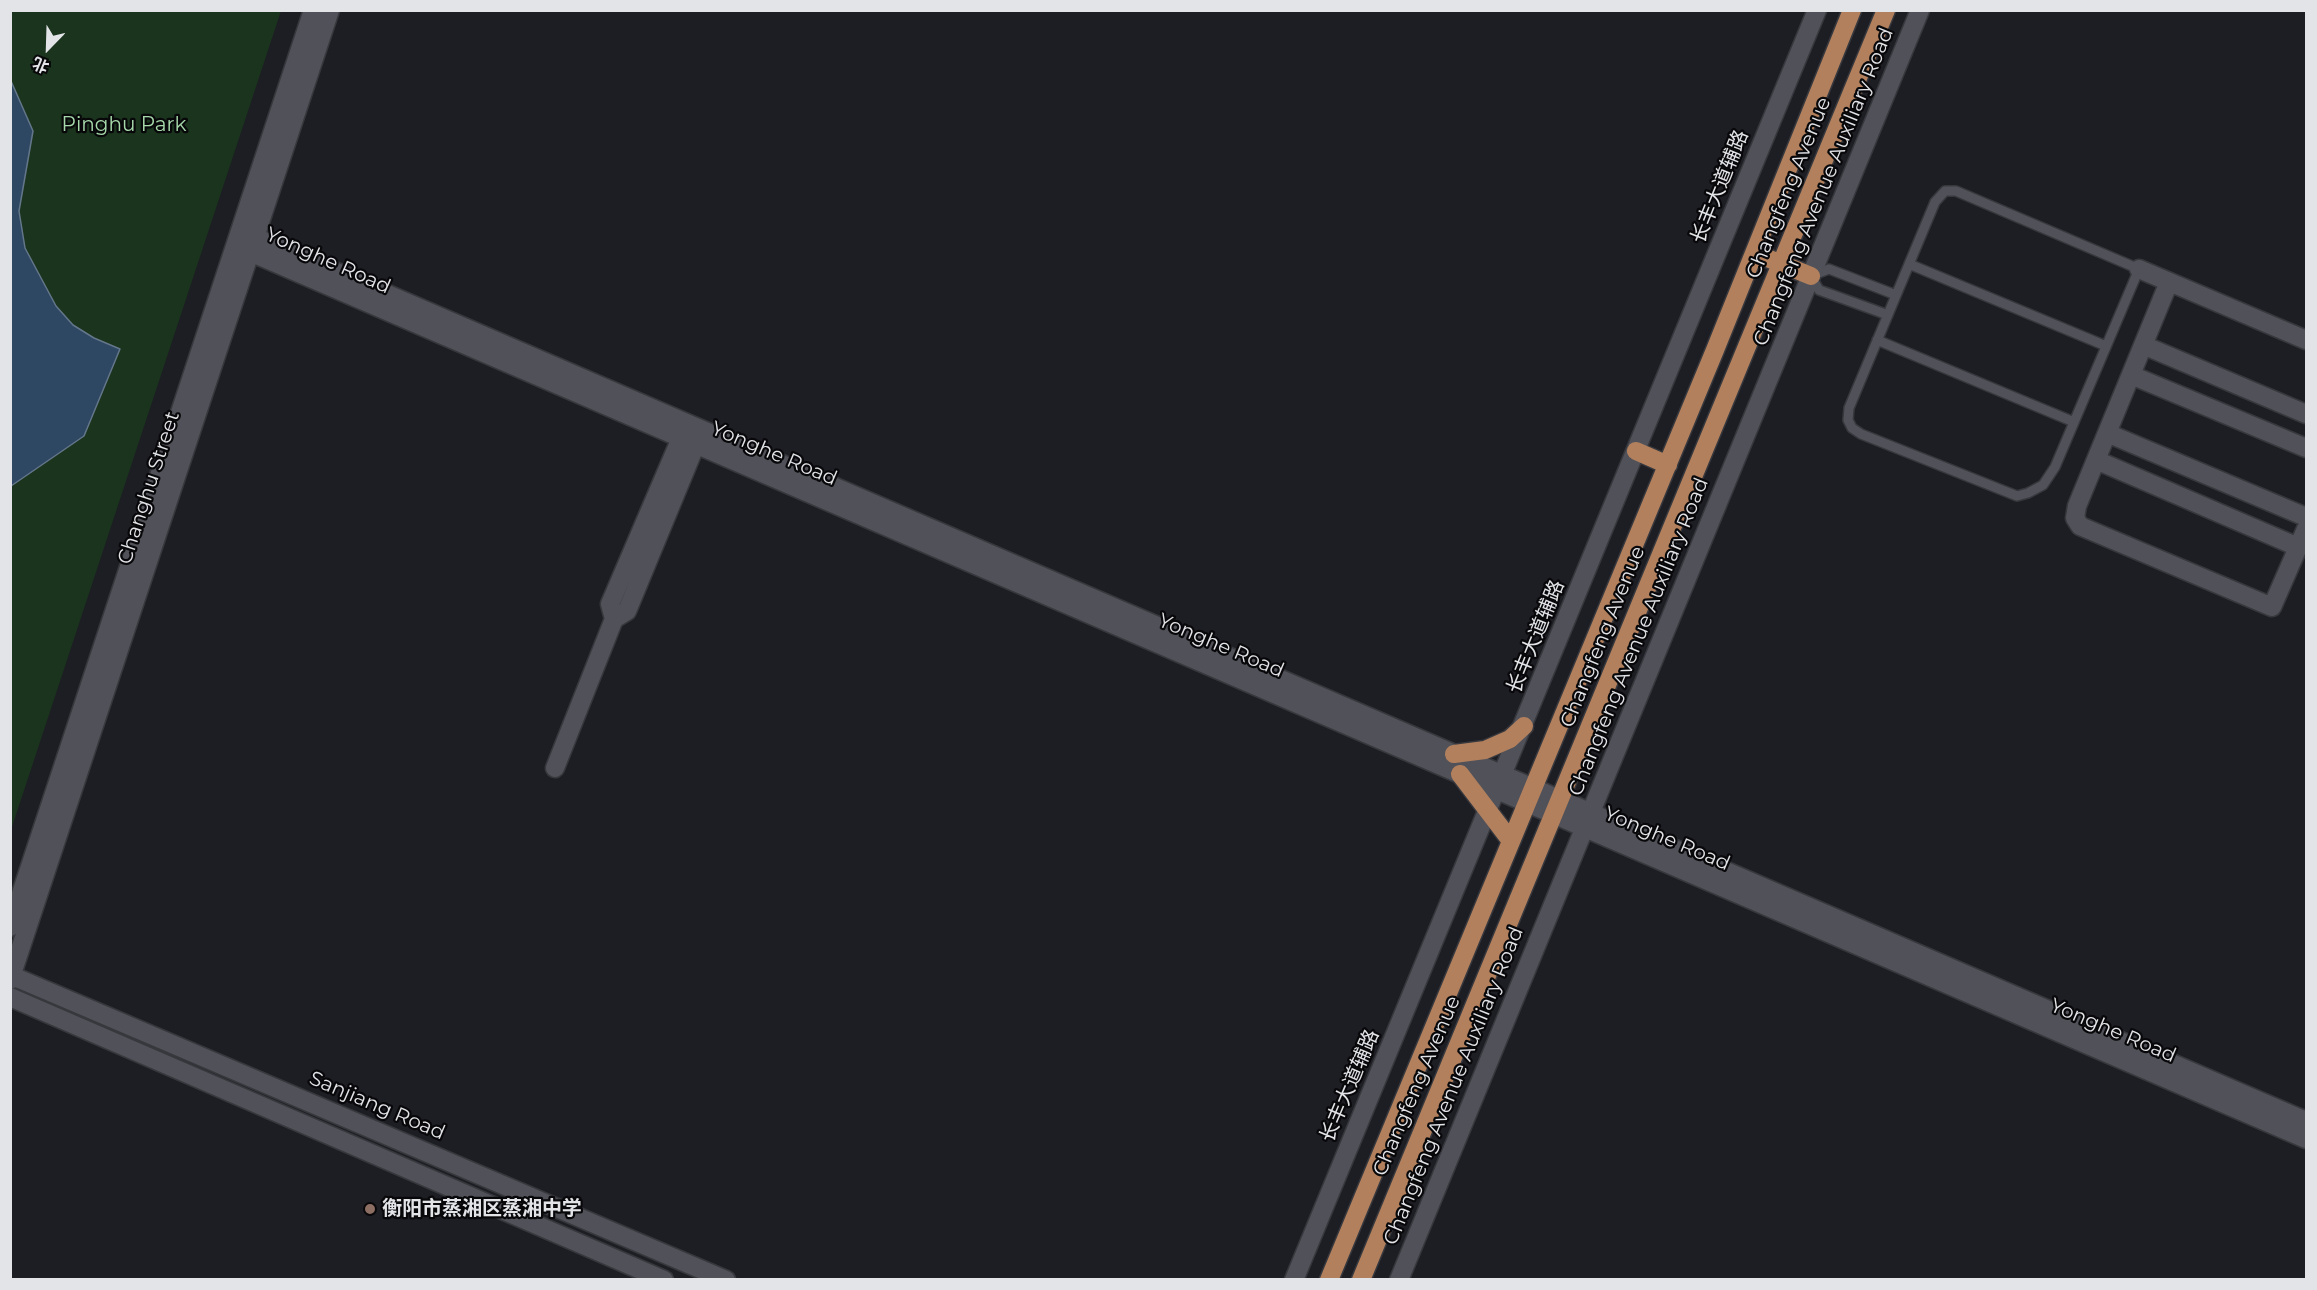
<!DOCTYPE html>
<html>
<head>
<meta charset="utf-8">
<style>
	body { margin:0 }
	#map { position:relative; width:2317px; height:1290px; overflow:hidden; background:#1d1d24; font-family:Montserrat,"Noto Sans SC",sans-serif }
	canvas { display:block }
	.frame { position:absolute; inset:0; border:12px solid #e3e4e8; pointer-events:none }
	.north { position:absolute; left:18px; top:18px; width:60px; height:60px; -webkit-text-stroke:4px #08080a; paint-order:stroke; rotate:203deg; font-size:16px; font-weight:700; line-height:24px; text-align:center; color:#e3e4e8 }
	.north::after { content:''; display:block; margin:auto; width:21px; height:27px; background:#e3e4e8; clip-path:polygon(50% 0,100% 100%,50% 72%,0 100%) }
</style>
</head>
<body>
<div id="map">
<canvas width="2317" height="1290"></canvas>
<div class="frame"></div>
<div class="north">北</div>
</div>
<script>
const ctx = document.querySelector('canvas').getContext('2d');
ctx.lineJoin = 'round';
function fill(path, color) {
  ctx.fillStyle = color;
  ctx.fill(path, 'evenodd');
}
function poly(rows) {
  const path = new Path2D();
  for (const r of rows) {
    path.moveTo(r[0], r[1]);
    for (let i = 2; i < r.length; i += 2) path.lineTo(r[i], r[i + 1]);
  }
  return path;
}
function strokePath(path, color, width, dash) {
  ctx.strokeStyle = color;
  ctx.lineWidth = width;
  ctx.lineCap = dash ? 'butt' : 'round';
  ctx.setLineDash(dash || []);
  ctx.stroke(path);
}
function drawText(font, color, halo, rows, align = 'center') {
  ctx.font = font + ' Montserrat,"Noto Sans SC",sans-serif';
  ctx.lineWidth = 4.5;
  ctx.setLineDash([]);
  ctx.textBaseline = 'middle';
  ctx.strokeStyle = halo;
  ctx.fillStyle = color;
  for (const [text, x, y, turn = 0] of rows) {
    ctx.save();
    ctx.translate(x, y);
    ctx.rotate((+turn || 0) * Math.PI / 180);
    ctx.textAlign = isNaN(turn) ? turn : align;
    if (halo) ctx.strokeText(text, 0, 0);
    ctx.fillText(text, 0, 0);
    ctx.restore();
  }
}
fill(poly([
	[11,11,281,11,11,830]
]), '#1a341d');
const water = poly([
	[11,81,33,131,19,211,25,248,56,306,73,325,94,338,120,349,84,436,11,486,11,81]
]);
fill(water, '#2e4762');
strokePath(water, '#64768a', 1.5);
const lane = poly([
	[1945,191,1956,191,2139,269,2055,467,2043,485,2028,493,2017,496,1861,434,1852,428,1848,420,1849,408,1935,202,1945,191],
	[1909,264,2106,346],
	[1888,315,1819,290,1811,276,1829,269,1896,295],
	[1877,340,2074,422]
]);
const street = poly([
	[2139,269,2306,340],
	[2169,282,2077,506,2075,518,2080,526,2272,607,2306,529],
	[2143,345,2306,414],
	[2131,375,2306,448],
	[2107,433,2306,517],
	[2096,460,2298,547],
	[614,619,627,611,696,444,694,430],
	[555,768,614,619,610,604,681,438,693,427]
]);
const secondary = poly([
	[238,239,250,252,2306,1139],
	[238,239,255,237,2306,1121],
	[10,927,313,10],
	[10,975,726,1280],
	[10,980,330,10],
	[10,997,664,1280],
	[1294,1280,1817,10],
	[1399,1280,1920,10]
]);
const primary = poly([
	[1755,253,1811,276],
	[1636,451,1668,465],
	[1454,754,1485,750,1510,739,1524,726],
	[1460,774,1511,841],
	[1329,1280,1715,350,1852,10],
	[1361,1280,1886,10]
]);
strokePath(lane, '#37383d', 12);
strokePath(street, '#37383d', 21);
strokePath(secondary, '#37383d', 21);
strokePath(primary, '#37383d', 21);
strokePath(lane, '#515259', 9);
strokePath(street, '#515259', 18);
strokePath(secondary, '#515259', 18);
strokePath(primary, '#b3805d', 18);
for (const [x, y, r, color] of [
	[370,1209,6,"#8d6e63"]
]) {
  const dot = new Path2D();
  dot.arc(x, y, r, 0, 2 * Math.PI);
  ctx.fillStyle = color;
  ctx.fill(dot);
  strokePath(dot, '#08080a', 2);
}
drawText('20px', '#a6daaa', '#08080a', [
	["Pinghu Park",124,125]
]);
drawText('20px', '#e3e4e8', '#08080a', [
	["长丰大道辅路",1720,187,-68],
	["Changfeng Avenue Auxiliary Road",1824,187,-68],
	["Changfeng Avenue",1789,188,-68],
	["Yonghe Road",328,261,24],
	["Yonghe Road",774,454,23],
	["Changhu Street",149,488,-72],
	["长丰大道辅路",1536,637,-68],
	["Changfeng Avenue",1603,637,-68],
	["Changfeng Avenue Auxiliary Road",1639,637,-68],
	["Yonghe Road",1221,646,23],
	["Yonghe Road",1667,839,23],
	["Yonghe Road",2113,1031,23],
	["长丰大道辅路",1350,1086,-67],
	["Changfeng Avenue",1417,1086,-67],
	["Changfeng Avenue Auxiliary Road",1454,1086,-68],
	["Sanjiang Road",377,1106,23]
]);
drawText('bold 20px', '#e3e4e8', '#08080a', [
	["衡阳市蒸湘区蒸湘中学",382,1209]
], 'left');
</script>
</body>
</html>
